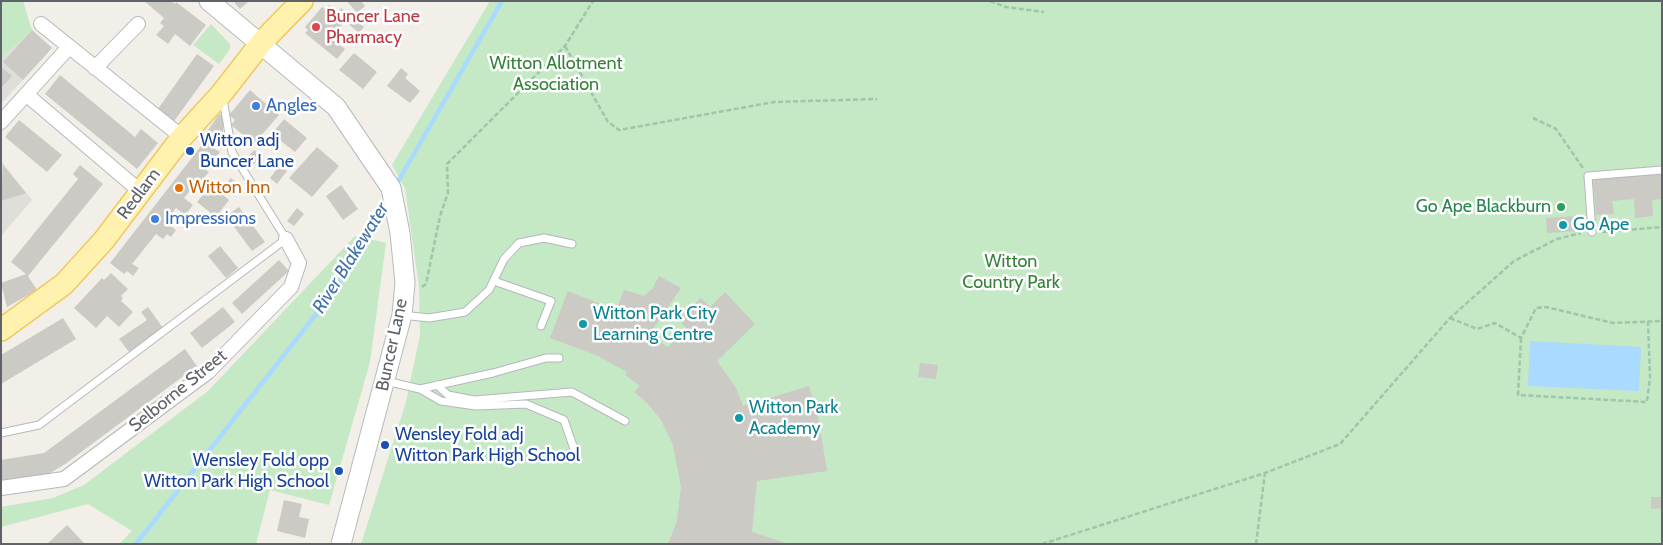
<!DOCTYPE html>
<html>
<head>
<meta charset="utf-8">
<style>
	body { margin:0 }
	#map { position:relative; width:1663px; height:545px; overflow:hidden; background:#f1efe8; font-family:Cabin,sans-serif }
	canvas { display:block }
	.frame { position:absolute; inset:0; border:2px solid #5f6368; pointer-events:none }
</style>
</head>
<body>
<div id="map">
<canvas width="1663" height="545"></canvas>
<div class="frame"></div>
</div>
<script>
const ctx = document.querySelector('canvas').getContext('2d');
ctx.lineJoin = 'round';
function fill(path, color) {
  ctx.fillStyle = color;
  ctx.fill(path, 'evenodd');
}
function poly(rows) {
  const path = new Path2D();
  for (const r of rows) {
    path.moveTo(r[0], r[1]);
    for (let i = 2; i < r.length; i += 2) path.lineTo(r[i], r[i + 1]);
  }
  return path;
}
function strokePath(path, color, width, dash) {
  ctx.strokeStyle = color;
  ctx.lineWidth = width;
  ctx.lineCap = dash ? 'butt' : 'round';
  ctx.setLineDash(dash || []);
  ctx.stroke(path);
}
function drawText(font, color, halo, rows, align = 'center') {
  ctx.font = font + ' Cabin,sans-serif';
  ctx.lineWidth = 5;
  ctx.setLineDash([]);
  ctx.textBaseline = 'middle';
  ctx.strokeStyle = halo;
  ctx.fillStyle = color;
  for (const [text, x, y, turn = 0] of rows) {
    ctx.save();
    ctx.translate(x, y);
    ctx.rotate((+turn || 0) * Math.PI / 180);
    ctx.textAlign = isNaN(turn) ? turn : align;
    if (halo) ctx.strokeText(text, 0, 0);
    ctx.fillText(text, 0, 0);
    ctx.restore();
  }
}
fill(poly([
	[32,30,52,48,1,104,1,59],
	[1,161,32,200,1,236]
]), '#e0deda');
fill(poly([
	[1,1,23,1,32,30,1,59],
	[490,1,1662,1,1662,544,361,544,406,402,420,335,419,287,405,188,392,165],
	[211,24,230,44,230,49,219,64,193,45],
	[355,236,386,243,370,362,329,505,270,490,256,544,119,544,132,531,88,504,1,527,1,507,53,498,84,485,208,391]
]), '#c5e8c5');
fill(poly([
	[1530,341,1641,347,1639,391,1528,386]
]), '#aadaff');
strokePath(poly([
	[396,185,502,1],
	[136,544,335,290,387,200]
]), '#aadaff', 4.5);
fill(poly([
	[144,1,171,1,175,4,176,2,206,25,190,46,175,34,168,44,156,35,164,26,160,23,164,18],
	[233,1,249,1,240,9],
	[347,1,361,1,365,6,357,13],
	[329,5,338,13,341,8,364,27,359,33,345,21,331,38,345,49,337,59,305,33,308,30,305,27,322,7,325,9],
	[32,30,52,48,23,80,3,62],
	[354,53,377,72,363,89,339,70],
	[197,54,214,66,172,124,155,113],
	[1,67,12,76,1,88],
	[401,68,408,74,405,78,420,91,410,103,387,86],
	[60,75,135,137,141,129,158,143,137,169,45,94],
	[250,90,279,115,254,144,231,125,235,120,229,115],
	[219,114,223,116,223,142,221,140,213,148,220,152,206,170,209,172,204,178,208,182,203,188,196,183,184,198,193,205,185,215,176,208,165,222,176,230,171,237,167,234,163,239,156,234,132,264,139,268,133,276,127,271,124,274,110,263,205,141,202,139],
	[284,119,307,138,295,152,272,134],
	[19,120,62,155,47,172,5,137],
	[317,147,339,166,312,197,289,178],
	[254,150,261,156,250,168,243,162],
	[3,165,26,193,1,201],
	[80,165,103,184,28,276,37,290,7,307,1,283,26,274,11,262,78,179,73,174],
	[280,165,287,171,277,184,270,178],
	[1662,174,1662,199,1652,200,1653,216,1635,218,1634,199,1612,201,1614,214,1596,215,1593,179],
	[231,178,241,186,233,196,223,187],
	[211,185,229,200,216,217,197,202],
	[341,185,358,209,343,220,326,196],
	[239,207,265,242,252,251,226,216],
	[297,208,304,214,294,226,287,221],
	[1579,216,1580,231,1547,233,1546,218],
	[220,246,238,268,226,278,208,256],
	[279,260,289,271,242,314,232,303],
	[111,273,128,289,121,296,123,298,121,301,133,312,119,327,107,316,96,328,74,308,102,278,104,280],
	[659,276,681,288,649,335,668,347,687,329,678,319,701,298,710,307,725,292,755,324,717,361,736,388,743,406,809,386,818,416,827,471,757,481,752,532,789,544,668,544,677,521,681,487,673,445,661,420,647,403,634,392,640,386,625,375,627,372,598,356,550,338,568,291,616,310,624,290,644,296,652,289],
	[148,307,163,328,129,352,119,339,147,320,141,312],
	[223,307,235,322,202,348,190,333],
	[63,318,76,339,1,384,1,355],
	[185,349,197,366,65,464,47,475,1,482,1,460,44,453],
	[920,363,938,365,936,379,918,377],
	[1651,497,1662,497,1662,508,1651,509],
	[284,500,302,504,299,517,309,519,305,538,277,531],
	[67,525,85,544,47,544]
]), '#cccac5');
const lane = poly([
	[1592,232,1588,176,1662,170],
	[494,281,551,301,541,326],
	[402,315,429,318,465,312,489,290,504,259,519,243,544,238,572,244],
	[386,381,420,389,441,401,476,406,526,404,564,420,574,449],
	[437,385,448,395,474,400,572,392,625,421],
	[420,389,493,373,546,358,559,358],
	[1,433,39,425,286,239,232,152,223,99]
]);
const street = poly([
	[41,24,182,137],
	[95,68,138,24],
	[27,95,141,192],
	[1,122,69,47],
	[1,488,64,479,208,372,291,287,299,263,286,239]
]);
const secondary = poly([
	[209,1,336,107,391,188,400,233,405,283,402,315,341,544]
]);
const primary = poly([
	[1,330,64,284,104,240,182,137,222,93,261,43,302,1]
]);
strokePath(lane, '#b5b8bc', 9);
strokePath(street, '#b5b8bc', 16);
strokePath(secondary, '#b6babf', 21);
strokePath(primary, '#f2c960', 24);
strokePath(poly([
	[990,1,1006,7,1044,12],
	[565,46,608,122,619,130,774,102,877,99],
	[1533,118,1556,129,1583,168],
	[1602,232,1662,227],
	[422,287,426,284,440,216,448,193,447,164,565,46,593,1],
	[1450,318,1477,329,1495,323,1521,338,1536,308,1546,307,1613,323,1662,321],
	[1521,338,1518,395,1647,402,1650,377,1648,322],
	[1042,544,1265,473,1340,444,1450,318,1514,261,1557,239,1581,233],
	[1256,544,1265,473]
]), '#9cc7a9', 2.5, [5, 2.5]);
strokePath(lane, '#fff', 7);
strokePath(street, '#fff', 14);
strokePath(secondary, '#fff', 19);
strokePath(primary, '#fff2af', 21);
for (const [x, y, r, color] of [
	[316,27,5,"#e0444e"],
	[256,106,5,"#3f7fe0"],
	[190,151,5,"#1a4fb4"],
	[179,188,5,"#e8710a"],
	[1561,207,5,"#2e9e5b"],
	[155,219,5,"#3f7fe0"],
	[1563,225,5,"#0f9aa8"],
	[583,324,5,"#0f9aa8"],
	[739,418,5,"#0f9aa8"],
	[385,445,5,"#1a4fb4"],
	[339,471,5,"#1a4fb4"]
]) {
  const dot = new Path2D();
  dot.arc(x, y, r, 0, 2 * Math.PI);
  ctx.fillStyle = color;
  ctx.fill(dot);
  strokePath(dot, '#fff', 2);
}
drawText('18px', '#be3a42', '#fff', [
	["Buncer Lane",326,17],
	["Pharmacy",326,38]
], 'left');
drawText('18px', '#348238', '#fff', [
	["Witton Allotment",556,64],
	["Association",556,85],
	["Witton",1011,262],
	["Country Park",1011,283]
]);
drawText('18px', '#366cbe', '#fff', [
	["Angles",266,106],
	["Impressions",165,219]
], 'left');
drawText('18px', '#164399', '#fff', [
	["Witton adj",200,141],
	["Buncer Lane",200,162],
	["Wensley Fold adj",395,435],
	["Witton Park High School",395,456],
	["Wensley Fold opp",329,461,"right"],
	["Witton Park High School",329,482,"right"]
], 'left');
drawText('18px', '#c56008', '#fff', [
	["Witton Inn",189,188]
], 'left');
drawText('18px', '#5f6368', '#fff', [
	["Redlam",139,194,-53],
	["Buncer Lane",392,345,-78],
	["Selborne Street",178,391,-39]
]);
drawText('18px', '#27864d', '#fff', [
	["Go Ape Blackburn",1551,207]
], 'right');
drawText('18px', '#0d838f', '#fff', [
	["Go Ape",1573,225],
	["Witton Park City",593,314],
	["Learning Centre",593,335],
	["Witton Park",749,408],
	["Academy",749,429]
], 'left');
drawText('italic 19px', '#4174aa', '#fff', [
	["River Blakewater",351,258,-58]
]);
</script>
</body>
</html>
